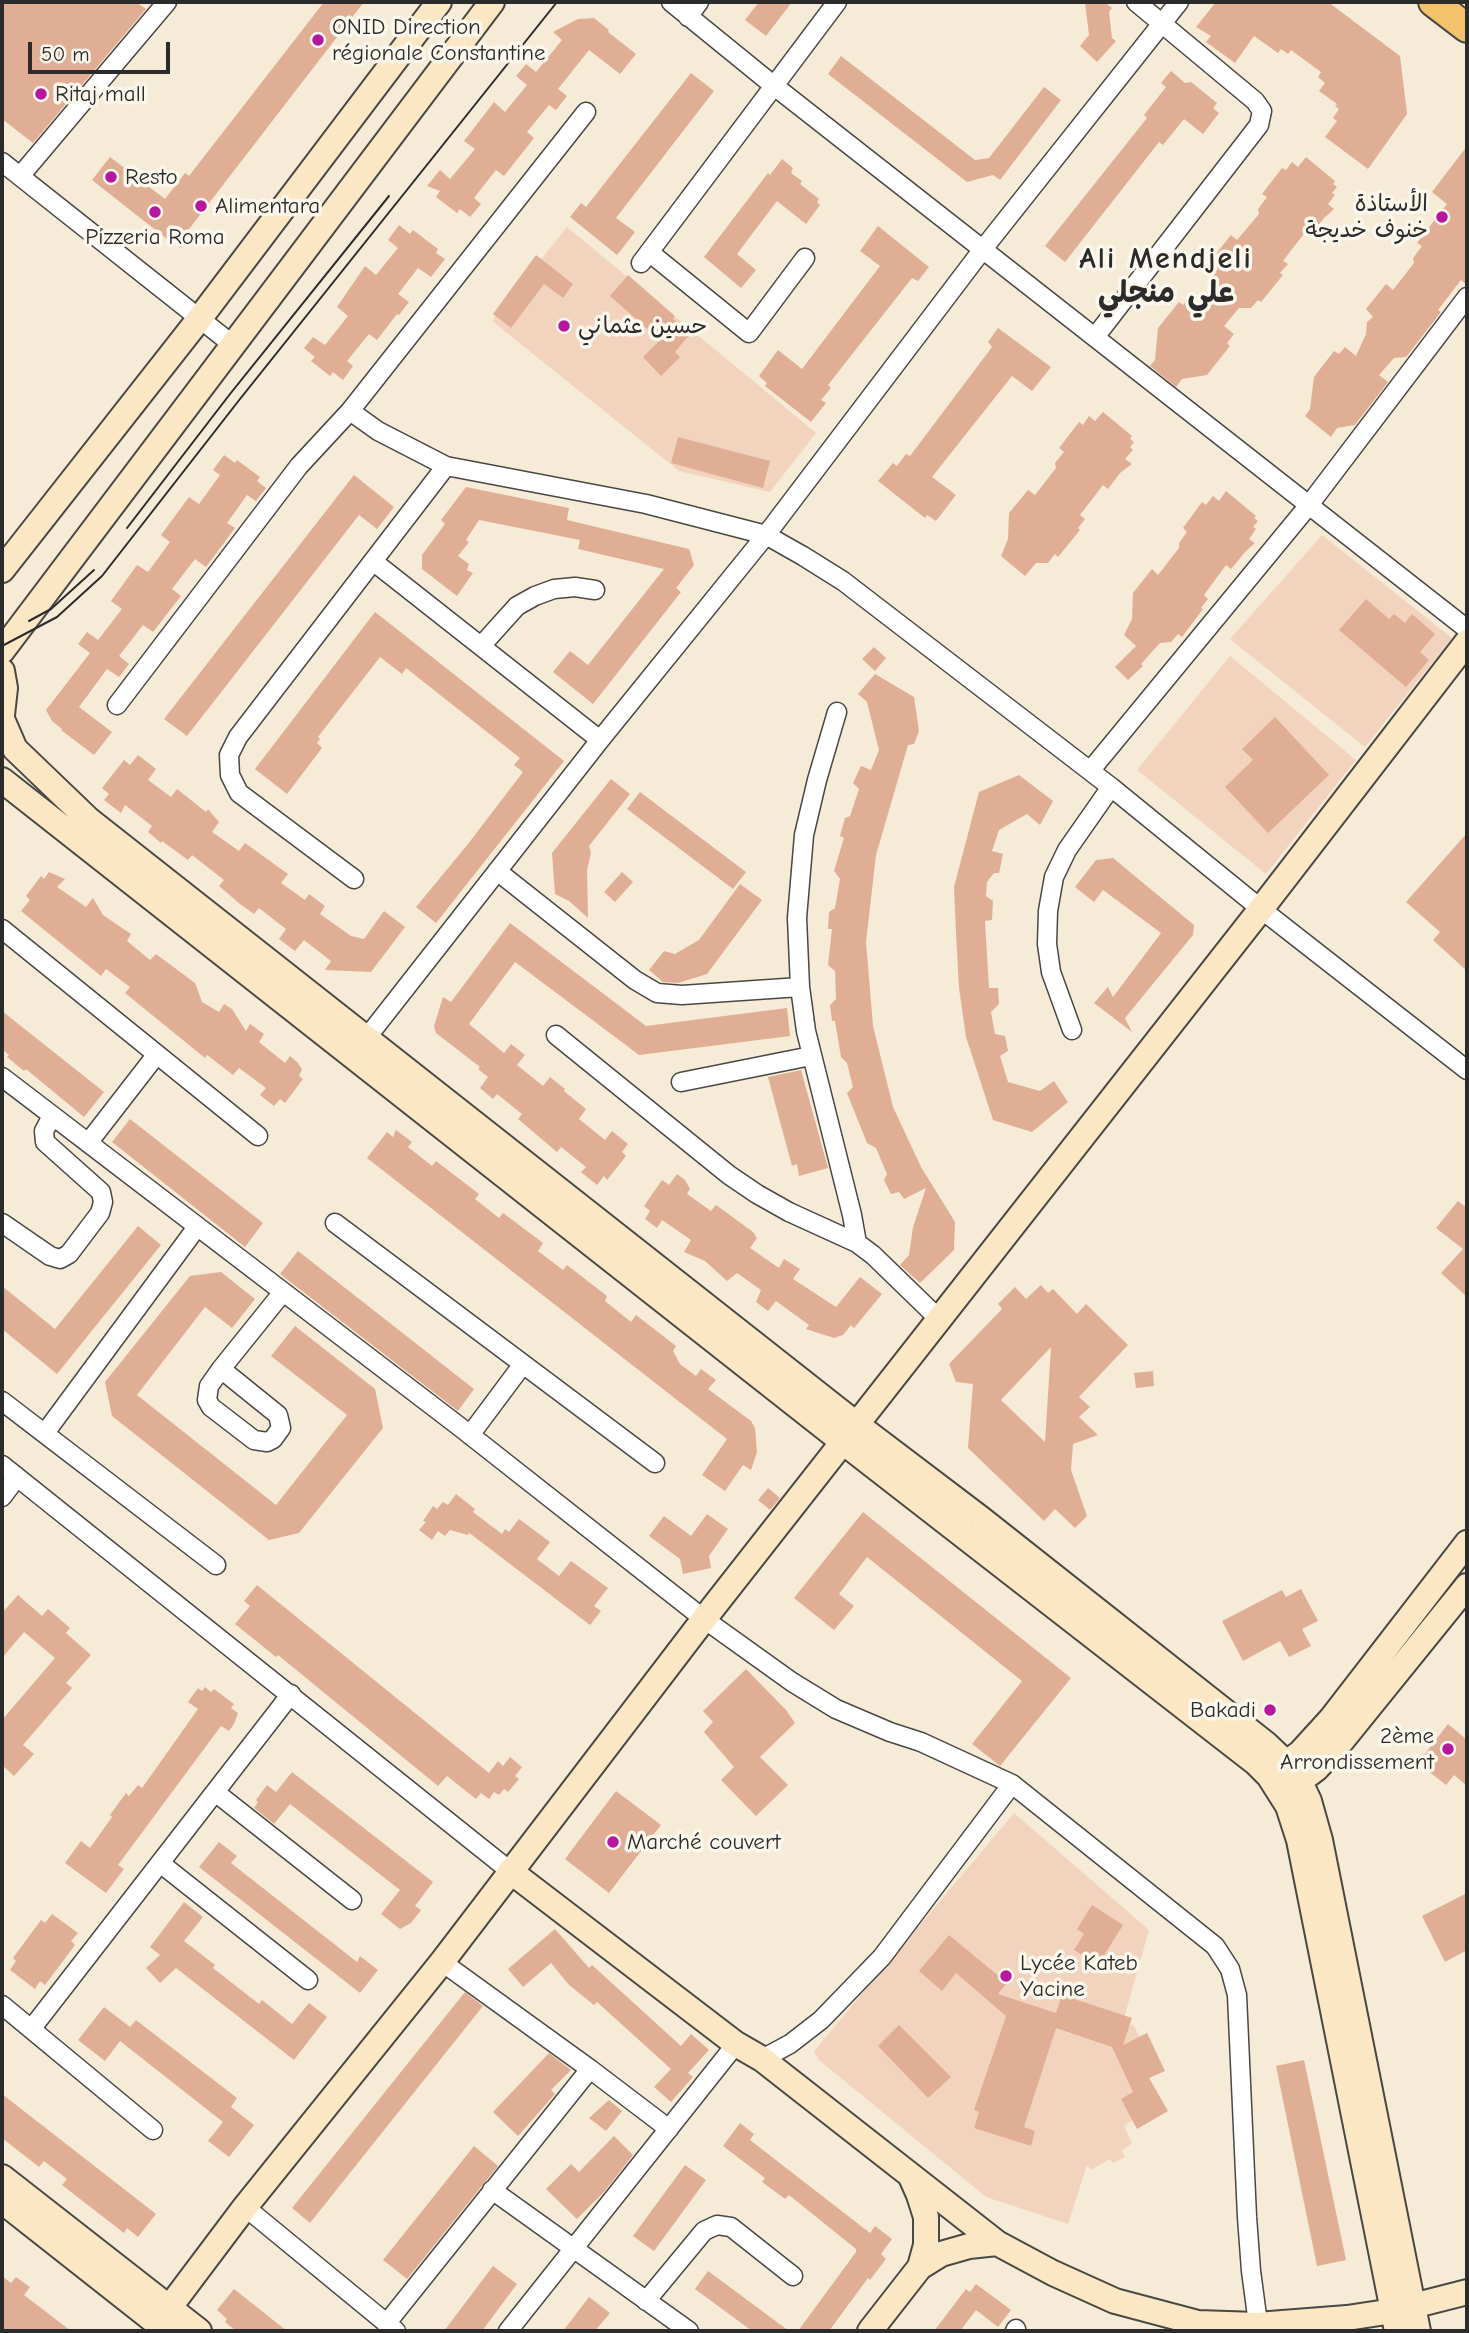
<!DOCTYPE html>
<html>
<head>
<meta charset="utf-8">
<style>
	body { margin:0 }
	#map { position:relative; width:1469px; height:2333px; overflow:hidden; background:#f6ebd6; font-family:"Comic Neue",sans-serif }
	canvas { display:block }
	.frame { position:absolute; inset:0; border:4px solid #2b2b2b; pointer-events:none }
	.scale { position:absolute; left:28px; top:42px; width:142px; height:32px; box-sizing:border-box; border:4px solid #2b2b2b; border-top:0; padding-left:9px; font-size:21px; line-height:24px; white-space:nowrap; color:#2b2b2b; -webkit-text-stroke:5px #fbf7ec; paint-order:stroke }
</style>
</head>
<body>
<div id="map">
<canvas width="1469" height="2333"></canvas>
<div class="frame"></div>
<div class="scale">50 m</div>
</div>
<script>
const ctx = document.querySelector('canvas').getContext('2d');
ctx.lineJoin = 'round';
function fill(path, color) {
  ctx.fillStyle = color;
  ctx.fill(path, 'evenodd');
}
function poly(rows) {
  const path = new Path2D();
  for (const r of rows) {
    path.moveTo(r[0], r[1]);
    for (let i = 2; i < r.length; i += 2) path.lineTo(r[i], r[i + 1]);
  }
  return path;
}
function strokePath(path, color, width, dash) {
  ctx.strokeStyle = color;
  ctx.lineWidth = width;
  ctx.lineCap = dash ? 'butt' : 'round';
  ctx.setLineDash(dash || []);
  ctx.stroke(path);
}
function drawText(font, color, halo, rows, align = 'center') {
  ctx.font = font + ' "Comic Neue","Playpen Sans Arabic",sans-serif';
  ctx.lineWidth = 7;
  ctx.setLineDash([]);
  ctx.textBaseline = 'middle';
  ctx.strokeStyle = halo;
  ctx.fillStyle = color;
  for (const [text, x, y, turn = 0] of rows) {
    ctx.save();
    ctx.translate(x, y);
    ctx.rotate((+turn || 0) * Math.PI / 180);
    ctx.textAlign = isNaN(turn) ? turn : align;
    if (halo) ctx.strokeText(text, 0, 0);
    ctx.fillText(text, 0, 0);
    ctx.restore();
  }
}
fill(poly([
	[567,227,816,433,770,492,679,471,492,321],
	[1322,535,1452,638,1365,747,1230,639],
	[1230,656,1356,760,1266,874,1137,770],
	[1014,1813,1149,1930,1123,2022,1127,2028,1133,2024,1155,2066,1137,2078,1154,2106,1124,2126,1132,2143,1122,2151,1125,2157,1113,2163,1110,2159,1091,2170,1087,2165,1068,2224,986,2197,819,2060,814,2051]
]), '#f2d4be');
fill(poly([
	[2,2,136,2,146,9,33,143,2,119],
	[324,2,364,2,186,233,167,239,92,180,110,157,165,199,185,173,189,176],
	[759,2,792,2,766,36,745,20],
	[1085,2,1104,2,1112,8,1109,12,1112,38,1116,41,1097,62,1080,46,1089,35],
	[1216,2,1328,2,1400,56,1407,114,1368,169,1325,137,1337,121,1333,118,1339,109,1335,106,1337,104,1319,91,1325,83,1318,77,1321,72,1291,50,1288,54,1281,49,1278,53,1254,36,1235,63,1206,42,1211,36,1196,27],
	[594,18,609,30,608,32,636,54,620,74,589,50,558,89,567,96,556,110,549,105,527,132,534,138,504,176,496,170,474,198,481,204,470,217,460,209,457,213,436,197,440,191,427,186,440,170,450,179,475,149,464,141,494,102,505,112,527,85,516,76,526,64,536,72,562,40,553,32,578,19],
	[841,56,975,160,989,158,1044,87,1061,100,1000,180,993,175,967,182,828,74],
	[1171,71,1185,83,1191,82,1217,103,1213,108,1219,113,1203,134,1184,119,1163,145,1159,142,1065,262,1045,246,1147,118,1144,115,1166,87,1161,83],
	[691,73,714,91,616,218,635,232,617,255,570,217,581,203,586,207],
	[1467,146,1467,285,1461,280,1438,310,1441,312,1406,357,1394,358,1379,375,1388,382,1355,425,1337,428,1331,437,1305,416,1310,409,1314,377,1334,351,1339,354,1345,347,1356,356,1366,334,1367,322,1373,317,1366,309,1386,284,1393,290,1414,263,1413,258,1422,246,1417,243,1447,204,1432,192],
	[1306,157,1335,181,1333,184,1337,187,1332,193,1335,195,1328,204,1334,209,1324,218,1311,235,1306,231,1283,261,1288,264,1280,273,1283,275,1261,302,1258,300,1251,308,1239,308,1224,326,1234,334,1227,343,1230,346,1207,375,1182,379,1176,387,1150,366,1155,360,1158,328,1179,302,1183,305,1189,298,1201,307,1211,285,1211,274,1218,269,1211,260,1231,235,1237,240,1259,214,1258,209,1267,197,1262,194,1282,168,1286,170,1292,162,1298,167],
	[782,159,793,168,791,173,802,181,800,184,819,199,817,202,820,205,806,224,777,201,737,254,756,270,741,288,704,257,768,173,770,175],
	[399,225,410,234,413,230,438,249,436,253,445,259,431,277,418,268,398,294,409,302,399,315,397,314,377,340,369,334,347,361,353,366,343,380,333,372,330,376,311,361,315,357,304,348,313,337,325,345,348,316,337,307,365,266,376,275,398,248,388,240],
	[878,226,929,267,918,281,912,278,828,385,831,388,821,400,826,403,811,422,765,386,767,383,759,376,778,350,802,369,880,266,860,251],
	[536,255,573,284,563,298,544,284,511,328,493,314],
	[628,275,675,316,673,319,690,334,675,352,680,357,661,376,643,357,660,340,610,296],
	[998,328,1051,367,1032,391,1012,376,932,477,956,495,936,521,927,515,925,518,878,481,893,463,897,466,906,454,910,456,992,347,988,342],
	[1103,412,1132,436,1130,439,1134,442,1130,447,1133,450,1125,459,1132,464,1120,473,1108,489,1103,485,1080,515,1085,519,1078,528,1080,530,1058,557,1055,554,1048,563,1036,563,1025,576,1001,556,1008,539,1009,513,1028,490,1035,495,1056,468,1055,463,1064,452,1059,448,1079,422,1083,425,1089,416,1095,421],
	[678,437,770,461,763,488,671,463],
	[224,455,235,463,237,460,260,477,257,481,266,488,256,501,247,495,227,523,235,528,206,567,195,559,172,589,181,596,153,632,143,625,119,656,129,664,119,677,107,669,79,707,112,732,94,755,61,730,62,729,52,721,46,710,90,653,78,644,87,632,98,640,122,609,111,601,137,565,148,572,170,542,161,535,189,497,199,504,220,475,213,470],
	[354,475,394,507,377,529,359,515,187,736,164,719],
	[466,487,569,508,567,520,689,549,694,565,676,588,681,592,593,704,553,672,570,651,588,665,664,569,578,549,580,540,479,520,466,540,469,542,458,556,469,564,467,570,473,573,457,596,422,569,422,555,445,524,441,520],
	[1226,491,1256,516,1254,518,1258,521,1253,527,1256,529,1249,539,1255,543,1246,551,1231,569,1226,565,1204,595,1208,599,1201,608,1203,609,1182,637,1178,634,1171,642,1160,643,1141,664,1143,666,1128,680,1115,667,1136,646,1124,635,1132,619,1133,593,1152,569,1158,575,1179,548,1179,543,1187,532,1183,528,1202,502,1206,505,1213,496,1219,501],
	[1366,599,1389,619,1394,614,1405,623,1412,614,1435,634,1420,652,1429,660,1406,687,1339,630],
	[375,612,564,761,436,923,416,907,468,844,523,772,514,765,520,758,406,668,402,674,380,657,318,737,320,739,317,743,322,748,287,794,255,769],
	[874,647,886,658,875,671,862,659],
	[875,674,914,697,919,731,914,744,908,745,876,855,866,942,873,1026,893,1107,921,1167,955,1222,954,1250,920,1283,900,1265,909,1255,913,1227,926,1188,904,1199,899,1192,891,1194,884,1180,887,1174,876,1148,867,1143,847,1093,853,1087,847,1063,841,1057,835,1021,832,1021,830,1005,836,999,835,971,828,965,832,929,828,929,829,912,835,908,840,879,834,871,844,838,840,836,845,818,850,816,859,789,853,783,861,766,871,770,879,750,867,702,858,694],
	[1275,717,1329,775,1268,833,1225,787,1253,760,1242,749],
	[138,755,156,769,148,780,171,797,177,789,206,812,208,809,219,822,212,832,239,851,245,843,288,874,281,883,305,900,309,894,325,906,320,914,351,936,364,939,384,911,405,927,371,972,325,970,331,961,304,940,295,951,279,939,286,929,259,908,254,914,240,904,219,886,224,880,192,855,188,860,162,841,161,843,148,832,152,826,125,805,121,813,104,800,109,794,102,788,124,760,130,765],
	[1019,775,1053,801,1040,825,1027,814,999,830,992,851,1003,854,999,873,994,873,987,882,986,896,993,901,992,920,985,921,989,988,998,988,999,1004,991,1012,995,1034,1005,1036,1008,1051,1000,1056,1008,1082,1040,1091,1054,1081,1068,1102,1032,1132,993,1120,966,1037,959,988,956,933,954,887,979,792],
	[611,779,630,794,589,846,591,853,587,870,588,918,569,901,555,894,552,853],
	[640,792,746,872,733,889,627,809],
	[1467,833,1467,971,1433,940,1440,932,1406,902],
	[1113,858,1194,925,1193,935,1125,1018,1132,1032,1094,1003,1108,987,1113,997,1161,933,1103,890,1094,902,1075,887,1096,860],
	[49,872,65,879,57,887,86,907,93,898,103,915,131,934,127,941,150,960,156,954,195,983,202,1002,219,1012,224,1004,232,1009,246,1031,250,1024,264,1034,259,1042,285,1063,290,1056,297,1062,302,1069,299,1076,303,1079,285,1103,280,1099,274,1106,260,1095,266,1088,239,1068,233,1075,207,1055,205,1058,125,993,130,987,106,969,101,976,21,911,30,900,26,896,41,876,44,879],
	[622,872,633,882,615,902,604,892],
	[740,884,762,900,707,974,678,983,663,982,649,970,664,951,675,954,699,940],
	[510,923,646,1026,787,1008,790,1036,639,1055,515,962,469,1024,504,1053,511,1044,525,1055,517,1065,543,1086,550,1077,565,1089,564,1091,586,1109,579,1119,605,1140,612,1131,628,1144,622,1152,626,1156,607,1180,604,1176,597,1185,581,1172,586,1167,561,1147,557,1152,518,1119,522,1114,497,1094,493,1099,480,1088,488,1077,478,1069,480,1067,436,1033,434,1026,443,997,451,1002],
	[2,1011,104,1092,84,1117,26,1069,24,1071,7,1057,9,1055,2,1049],
	[801,1070,828,1168,799,1176,797,1164,792,1166,768,1077],
	[130,1119,263,1223,245,1247,112,1142],
	[396,1130,412,1142,408,1147,432,1166,436,1161,479,1194,475,1199,499,1218,503,1213,543,1243,538,1251,563,1270,567,1265,607,1296,605,1301,631,1322,636,1315,676,1346,673,1351,680,1364,696,1376,701,1369,716,1380,708,1389,751,1421,755,1428,757,1452,751,1470,743,1465,725,1491,702,1475,727,1439,367,1158,387,1132,393,1137],
	[677,1174,685,1180,690,1189,687,1194,711,1211,716,1205,753,1232,757,1238,750,1248,779,1268,784,1259,800,1269,793,1279,836,1307,860,1277,882,1294,854,1328,851,1325,843,1335,834,1338,806,1329,809,1325,776,1301,768,1311,756,1302,761,1290,737,1273,727,1281,705,1261,684,1252,691,1240,662,1220,657,1228,645,1219,650,1211,644,1206,662,1180,669,1185],
	[1458,1201,1467,1208,1467,1297,1441,1273,1463,1249,1436,1228],
	[138,1226,161,1245,57,1374,2,1329,2,1286,55,1329],
	[298,1251,474,1389,458,1411,280,1274],
	[221,1272,255,1299,232,1328,205,1307,137,1395,276,1505,347,1415,271,1356,295,1326,375,1389,383,1428,299,1533,269,1540,112,1416,105,1382,190,1276],
	[1041,1285,1048,1293,1053,1289,1077,1314,1086,1304,1128,1345,1079,1397,1090,1407,1079,1417,1098,1435,1073,1444,1071,1470,1087,1516,1075,1528,1055,1509,1044,1521,968,1448,973,1384,956,1382,949,1364,1002,1309,998,1304,1015,1287,1026,1299],
	[1051,1347,1045,1442,1001,1400],
	[1153,1371,1154,1386,1136,1388,1134,1373],
	[768,1488,780,1498,770,1510,758,1500],
	[456,1494,475,1509,473,1512,502,1534,505,1529,509,1532,519,1519,550,1542,537,1559,559,1576,571,1561,608,1588,594,1606,601,1611,590,1625,455,1522,469,1533,468,1535,450,1530,445,1536,438,1531,432,1540,419,1530,426,1522,423,1521,433,1506,437,1509,443,1502,448,1505],
	[863,1512,1071,1678,1000,1766,972,1744,1022,1681,867,1557,839,1594,854,1606,834,1630,794,1598],
	[707,1514,728,1529,709,1556,711,1568,683,1574,680,1559,649,1536,664,1516,691,1536],
	[257,1585,489,1773,498,1761,503,1766,510,1757,522,1767,515,1776,519,1779,508,1792,504,1789,499,1795,494,1792,489,1799,481,1793,476,1799,447,1776,438,1786,278,1655,276,1657,235,1624,250,1606,244,1601],
	[1301,1589,1318,1621,1302,1629,1311,1646,1289,1657,1280,1641,1243,1661,1222,1621,1282,1590,1286,1597],
	[18,1595,42,1616,48,1609,70,1628,66,1633,91,1655,66,1683,72,1688,23,1745,34,1754,14,1776,2,1765,2,1720,55,1658,24,1632,2,1658,2,1613],
	[746,1669,786,1710,795,1723,760,1757,788,1785,756,1816,721,1780,734,1767,704,1732,713,1722,703,1711],
	[205,1687,211,1692,214,1689,234,1704,231,1708,238,1713,234,1724,229,1731,221,1726,118,1865,124,1869,106,1893,65,1863,81,1841,90,1848,112,1817,110,1815,126,1793,129,1796,138,1785,142,1788,198,1709,188,1702,198,1688,202,1691],
	[1448,1724,1467,1740,1467,1786,1454,1775,1446,1785,1418,1763],
	[292,1772,433,1882,415,1906,421,1910,411,1923,400,1929,381,1914,400,1890,290,1804,274,1824,254,1808,258,1802,256,1800,267,1785,276,1792],
	[616,1791,661,1825,609,1893,565,1859],
	[219,1842,237,1856,231,1863,357,1962,360,1956,378,1970,360,1993,199,1867],
	[1467,1893,1467,1950,1445,1962,1422,1916],
	[184,1902,203,1917,184,1941,215,1965,213,1968,259,2004,262,2000,292,2024,309,2003,327,2017,294,2060,176,1968,160,1983,146,1968,160,1955,150,1947],
	[1092,1905,1123,1925,1098,1965,1074,1950,1084,1934,1077,1929],
	[52,1914,78,1933,71,1941,75,1945,45,1985,40,1981,35,1989,10,1970,16,1961,13,1958,41,1920,45,1923],
	[555,1929,589,1968,592,1965,681,2046,691,2034,709,2050,688,2073,693,2077,671,2102,654,2087,671,2069,597,2002,594,2005,569,1985,551,1963,523,1987,508,1969],
	[949,1935,1007,1983,998,1994,1056,2013,1062,1995,1132,2018,1123,2045,1147,2033,1165,2071,1149,2078,1168,2111,1137,2129,1121,2099,1133,2092,1112,2047,1056,2028,1024,2127,1035,2131,1031,2146,974,2128,979,2112,974,2110,1006,2016,956,1973,942,1991,919,1971],
	[465,1992,483,2006,310,2223,292,2208],
	[104,2007,130,2027,136,2020,237,2098,231,2107,254,2125,229,2157,208,2141,223,2122,120,2041,105,2061,78,2040],
	[899,2025,951,2077,928,2098,878,2046],
	[549,2053,571,2070,551,2090,555,2094,518,2136,493,2112],
	[1304,2060,1346,2260,1317,2266,1276,2066],
	[2,2094,156,2214,138,2237,127,2228,124,2233,62,2185,67,2179,44,2161,39,2167,2,2138],
	[609,2100,622,2111,606,2131,589,2118],
	[740,2123,754,2134,750,2140,870,2233,875,2226,892,2239,881,2254,886,2259,870,2280,868,2278,829,2331,798,2331,856,2252,856,2249,789,2195,785,2199,762,2182,765,2178,723,2146],
	[614,2136,633,2155,604,2192,577,2219,546,2189,571,2164,579,2172],
	[474,2146,498,2166,407,2279,383,2260],
	[685,2165,706,2180,654,2251,633,2236],
	[493,2266,517,2284,482,2331,444,2331],
	[708,2271,789,2331,752,2331,695,2289],
	[2,2276,11,2283,16,2277,30,2287,24,2295,71,2331,2,2331],
	[976,2284,1011,2310,998,2327,976,2310,960,2331,934,2331,966,2289,970,2292],
	[234,2289,287,2331,236,2331,225,2322,227,2319,217,2310],
	[589,2297,610,2313,595,2331,563,2331]
]), '#e0ae95');
const street = poly([
	[671,2,773,85,1467,629],
	[688,17,699,2],
	[2,162,233,345],
	[21,175,167,2],
	[649,252,749,333,805,258],
	[641,263,837,2],
	[1095,337,1259,125,1262,111,1255,101,1136,2],
	[350,411,378,431,446,466,646,504,766,535,803,556,843,581,1111,787,1261,909,1467,1070],
	[374,562,600,740],
	[481,646,517,606,535,596,554,589,575,587,595,590],
	[117,705,299,466,350,411,586,112],
	[837,712,817,780,804,835,797,918,800,987,806,1031,852,1215,857,1243],
	[1090,771,1309,505,1467,297],
	[497,871,635,980,657,993,682,995,800,987],
	[354,879,239,793,230,775,229,755,238,737,446,466],
	[2,929,258,1136],
	[1072,1030,1051,972,1047,944,1048,911,1054,877,1067,850,1111,787],
	[556,1035,729,1175,757,1194,789,1212,857,1243,873,1255,939,1319],
	[361,1045,600,740,766,535,983,249,1179,2],
	[2,1077,460,1427,704,1619,792,1682,836,1709,890,1732,921,1742,1012,1784,1215,1946,1230,1969,1237,1995,1247,2217,1251,2271,1259,2331],
	[681,1082,811,1056],
	[88,1143,157,1054],
	[2,1223,50,1256,60,1259,69,1254,100,1213,103,1202,101,1192,45,1142,44,1131,52,1116],
	[335,1223,655,1463],
	[221,1369,278,1415,281,1428,273,1439,267,1442,254,1440,211,1407,207,1400,209,1386,221,1369],
	[221,1369,283,1292],
	[2,1401,216,1565],
	[45,1433,197,1227],
	[470,1435,523,1364],
	[2,1465,510,1871],
	[2,1497,17,1477],
	[215,1792,352,1900],
	[160,1863,308,1980],
	[442,1962,590,2069,669,2129],
	[2,2005,153,2130],
	[32,2028,291,1694],
	[762,2059,790,2044,821,2020,882,1957,1012,1784],
	[492,2190,689,2331],
	[245,2207,396,2331],
	[646,2301,704,2231,717,2225,731,2227,793,2276],
	[386,2324,590,2069],
	[508,2331,736,2044],
	[1015,2331,1016,2329]
]);
const secondary = poly([
	[2,570,200,318,439,2],
	[2,651,492,2],
	[2,671,5,688,2,715],
	[2,719,15,749,89,820,856,1424,980,1518,1266,1744,1286,1763,1300,1782,1309,1801,1320,1840,1418,2331],
	[2,780,843,1442,1256,1763,1269,1776,1288,1806,1299,1840,1397,2331],
	[1274,1772,1300,1753,1331,1719,1467,1543],
	[1288,1790,1316,1769,1336,1748,1467,1586],
	[510,1871,736,2044,762,2059,997,2243,1053,2273,1115,2301,1198,2323,1257,2325,1347,2318,1393,2311,1467,2292],
	[2,2177,199,2331],
	[911,2177,919,2195,926,2217,926,2245,920,2267],
	[2,2201,167,2331],
	[157,2324,245,2207,442,1962,704,1619,1261,909,1467,642],
	[870,2331,920,2267,941,2254,969,2246,997,2243]
]);
const primary = poly([
	[1433,2,1467,28]
]);
strokePath(street, '#494845', 21);
strokePath(secondary, '#494845', 28);
strokePath(primary, '#494845', 32);
strokePath(street, '#fff', 18);
strokePath(secondary, '#fbe7c3', 24);
strokePath(primary, '#f4c26a', 28);
strokePath(poly([
	[127,528,230,394,389,196],
	[29,621,51,609,94,570],
	[2,646,57,617,102,576,240,399,557,2]
]), '#2b2b2b', 2);
for (const [x, y, r, color] of [
	[318,40,7,"#b5179e"],
	[41,94,7,"#b5179e"],
	[111,177,7,"#b5179e"],
	[201,206,7,"#b5179e"],
	[155,212,7,"#b5179e"],
	[1442,217,7,"#b5179e"],
	[564,326,7,"#b5179e"],
	[1270,1710,7,"#b5179e"],
	[1448,1749,7,"#b5179e"],
	[613,1842,7,"#b5179e"],
	[1006,1976,7,"#b5179e"]
]) {
  const dot = new Path2D();
  dot.arc(x, y, r, 0, 2 * Math.PI);
  ctx.fillStyle = color;
  ctx.fill(dot);
  strokePath(dot, '#fbf7ec', 2.5);
}
drawText('23px', '#2b2b2b', '#fbf7ec', [
	["ONID Direction",332,27],
	["régionale Constantine",332,53],
	["Ritaj mall",55,94],
	["Resto",125,177],
	["الأستاذة",1428,204,"right"],
	["خنوف خديجة",1428,230,"right"],
	["Alimentara",215,206],
	["Pizzeria Roma",155,237,"center"],
	["حسين عثماني",578,326],
	["Bakadi",1256,1710,"right"],
	["2ème",1434,1736,"right"],
	["Arrondissement",1434,1762,"right"],
	["Marché couvert",627,1842],
	["Lycée Kateb",1020,1963],
	["Yacine",1020,1989]
], 'left');
ctx.letterSpacing = '2px';
drawText('bold 30px', '#2b2b2b', '#fbf7ec', [
	["Ali Mendjeli",1166,260],
	["علي منجلي",1166,294]
]);
ctx.letterSpacing = '0px';
</script>
</body>
</html>
